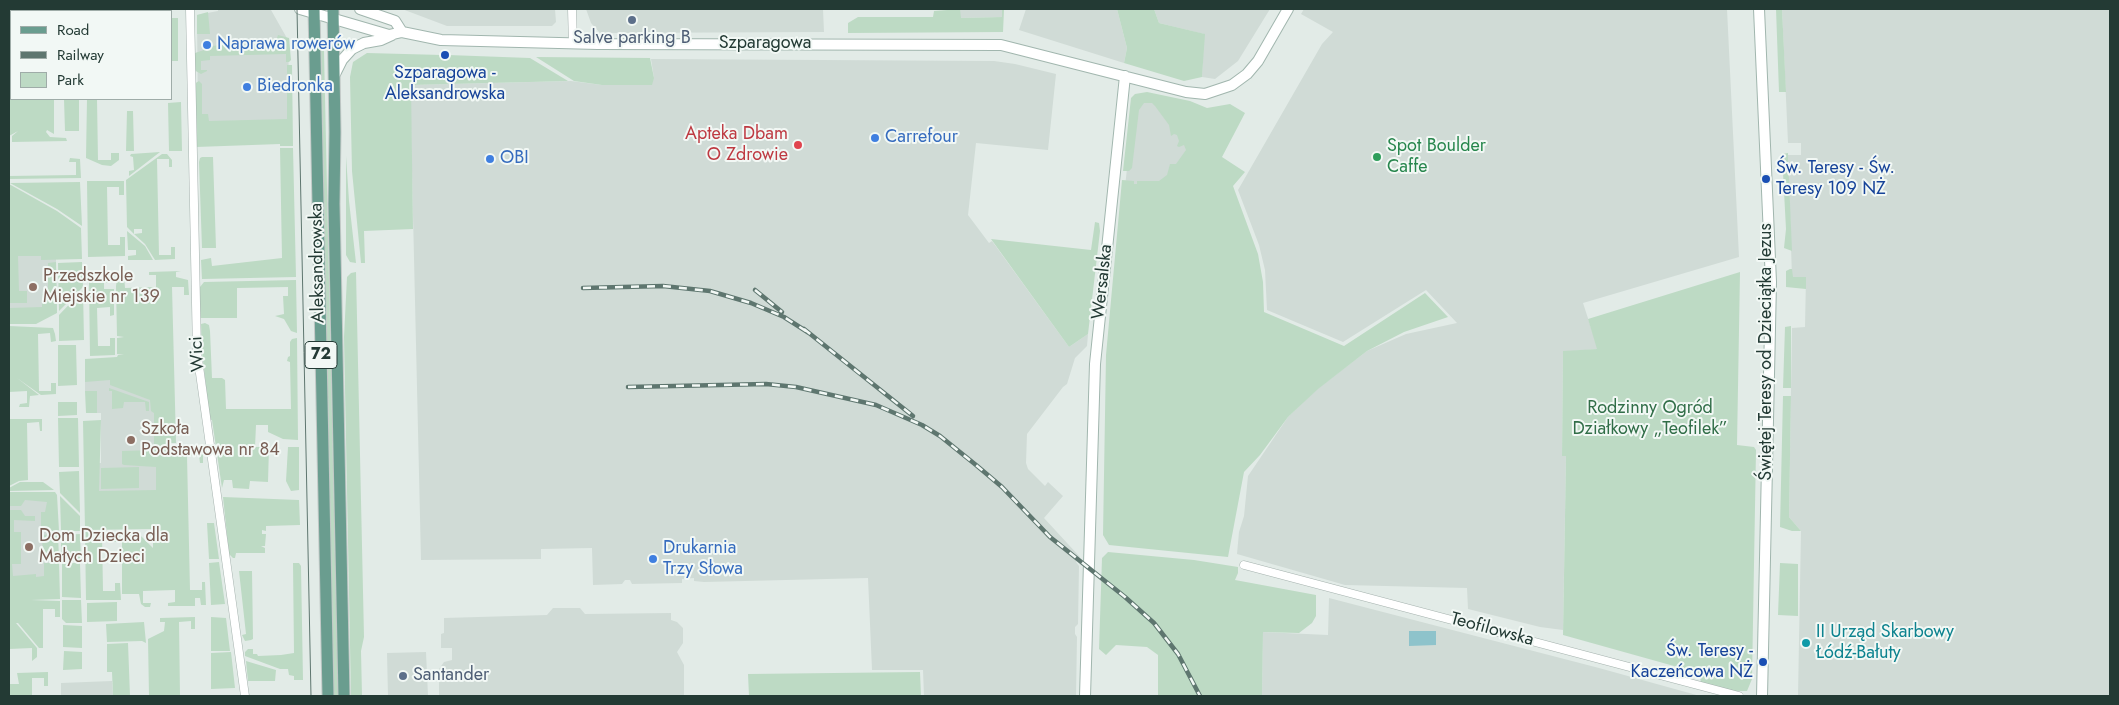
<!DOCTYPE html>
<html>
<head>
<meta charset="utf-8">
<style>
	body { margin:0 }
	#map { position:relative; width:2119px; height:705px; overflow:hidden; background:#e2ebe7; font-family:Jost,sans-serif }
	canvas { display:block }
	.frame { position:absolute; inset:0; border:10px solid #233a34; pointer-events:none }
	.legend { position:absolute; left:10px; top:10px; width:162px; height:90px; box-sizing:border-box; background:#f2f8f5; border:1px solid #9faca8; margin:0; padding:6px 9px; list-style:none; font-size:15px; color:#233a34 }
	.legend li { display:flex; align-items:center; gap:10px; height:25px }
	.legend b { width:25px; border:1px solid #9faca8 }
</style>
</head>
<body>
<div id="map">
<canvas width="2119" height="705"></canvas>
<div class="frame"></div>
<ul class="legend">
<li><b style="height:6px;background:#6a9d8f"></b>Road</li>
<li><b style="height:6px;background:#5e766f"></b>Railway</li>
<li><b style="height:14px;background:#bddac4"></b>Park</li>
</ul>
</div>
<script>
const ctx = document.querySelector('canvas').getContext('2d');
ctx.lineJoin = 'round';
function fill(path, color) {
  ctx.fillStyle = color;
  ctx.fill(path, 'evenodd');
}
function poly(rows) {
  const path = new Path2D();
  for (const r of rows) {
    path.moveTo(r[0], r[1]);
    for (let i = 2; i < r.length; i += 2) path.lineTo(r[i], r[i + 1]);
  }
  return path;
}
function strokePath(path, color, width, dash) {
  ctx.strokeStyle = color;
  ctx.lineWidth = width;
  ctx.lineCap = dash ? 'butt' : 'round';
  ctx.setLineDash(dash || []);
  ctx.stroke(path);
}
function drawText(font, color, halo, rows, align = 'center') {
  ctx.font = font + ' Jost,sans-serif';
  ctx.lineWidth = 4;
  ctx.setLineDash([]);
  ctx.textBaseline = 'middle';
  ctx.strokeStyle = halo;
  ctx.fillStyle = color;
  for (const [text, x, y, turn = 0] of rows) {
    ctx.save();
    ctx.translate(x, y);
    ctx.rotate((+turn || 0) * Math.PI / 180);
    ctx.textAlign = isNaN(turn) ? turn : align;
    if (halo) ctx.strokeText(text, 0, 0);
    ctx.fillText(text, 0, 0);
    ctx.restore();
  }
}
fill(poly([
	[218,9,271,10,288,40,290,123,198,125,197,15,218,11],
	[402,9,555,9,556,22,552,26,447,26],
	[586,9,823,9,824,32,600,33,591,23],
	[960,9,1002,9,1002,17,960,18],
	[1026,9,1117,9,1127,48,1124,63,1019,30],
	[1154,9,1270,9,1238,61,1215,79,1202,77,1204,34,1159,23],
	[1304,9,1727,9,1739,257,1583,303,1598,349,1563,352,1562,455,1566,456,1563,630,1540,627,1468,609,1467,588,1345,585,1237,554,1239,532,1244,516,1248,476,1288,417,1317,389,1367,351,1406,334,1457,323,1426,290,1343,342,1267,310,1265,270,1259,245,1238,190,1322,44,1333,32,1301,14],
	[1782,9,2110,9,2110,696,1798,696,1801,531,1789,517,1792,328,1805,327,1806,277,1792,277,1788,155,1801,155,1801,143,1788,143],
	[651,59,994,61,1015,64,1056,74,1048,150,976,143,968,215,989,243,992,241,1069,347,1088,334,1087,346,1075,358,1067,384,1063,387,1027,434,1026,463,1028,469,1045,486,1048,482,1063,496,1044,518,1080,557,1076,562,1079,566,1078,624,1075,627,1075,634,1077,637,1076,696,924,696,923,670,872,670,868,578,704,582,694,581,694,578,682,579,682,583,632,584,630,580,625,580,622,584,593,585,592,548,541,549,541,559,421,560,410,85,571,81,602,85,654,78],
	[1135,94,1149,97,1190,150,1157,189,1125,187],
	[55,212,57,311,9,314,9,213],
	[160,362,163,527,88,526,86,464,101,463,101,413,97,413,97,391,85,391,85,363],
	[44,498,48,501,49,584,9,587,9,499],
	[1329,598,1599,668,1700,696,1262,696,1263,632,1328,635],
	[553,608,580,608,585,614,671,613,671,620,677,622,683,628,683,643,677,652,684,665,684,696,439,696,439,669,444,662,452,660,452,648,441,648,441,634,444,633,444,618,547,615],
	[426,652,428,696,388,696,387,653],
	[112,681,113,696,61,696,61,683]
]), '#d0dbd6');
fill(poly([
	[960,9,961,18,1002,17,1002,9,1004,10,1003,32,848,33,848,23,858,17,933,17,934,11],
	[1117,9,1154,9,1159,23,1205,34,1202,77,1184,81,1124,63,1127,48],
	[1776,9,1782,9,1786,92,1779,92],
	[208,12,210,34,197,34,197,15],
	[171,18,178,18,178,61,171,61],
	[278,35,289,38,291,60,289,62,286,62,286,54,210,56,210,60,201,61,201,70,207,70,207,71,201,74,194,70,195,53,204,50,203,47,221,45,222,40,224,42,235,42,240,40,241,45,269,43,276,41],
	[321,47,324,47,324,51,338,696,334,696],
	[367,53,442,55,442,57,448,58,448,55,530,58,568,81,411,85,413,229,364,231,365,263,361,263,352,171,350,77,353,62],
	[536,57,650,58,654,78,652,85,602,85,574,81],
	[287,65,292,65,293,146,280,146,280,144,196,147,194,84,199,81,202,84,202,114,208,114,209,121,287,119],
	[1147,92,1190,101,1207,108,1230,104,1245,113,1222,157,1245,172,1233,186,1258,254,1263,282,1264,312,1344,346,1425,293,1448,317,1404,332,1367,351,1318,389,1288,417,1260,455,1244,472,1228,557,1109,545,1103,535,1106,355,1122,180,1134,181,1134,184,1137,184,1137,181,1159,181,1167,175,1170,164,1176,164,1186,150,1184,145,1179,147,1177,146,1179,141,1177,135,1174,134,1171,136,1169,125,1155,106,1152,103,1144,103,1139,110,1132,168,1129,171,1123,171,1131,98,1135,94],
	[9,98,17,100,54,100,54,134,47,130,46,132,50,137,66,138,67,141,12,142,12,136,18,131,9,136],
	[64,99,79,99,79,131,65,131],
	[87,99,97,99,98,160,111,160,111,153,119,153,119,160,111,166,102,165,86,158],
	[181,102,182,151,169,151,168,103],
	[127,111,133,111,134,151,126,151],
	[280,148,293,148,296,277,202,279,201,260,211,258,212,266,282,258],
	[160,152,129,176,129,171,134,170,133,157,130,156,131,154],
	[1788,153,1788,155,1792,251,1784,248,1786,229,1782,154],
	[162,154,167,154,172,160,172,167,169,167,169,159,157,159,159,255,171,255,171,247,175,247,175,259,155,260,145,244,134,234,142,233,142,229,134,229,134,234,127,227,126,180],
	[346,156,349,201,356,263,350,262,346,255],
	[202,157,213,157,216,248,202,248,199,162,200,158],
	[70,158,80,159,81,178,9,179,9,176,76,175,76,162,69,162],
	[87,181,124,181,124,195,119,195,119,187,107,187,108,245,120,245,120,237,125,237,125,256,88,257],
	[80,182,82,226,57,209,10,183],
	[9,184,57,211,81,228,82,259,41,260,41,256,18,256,19,291,27,291,27,303,9,303],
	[1095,222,1099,223,1100,231,1088,334,1069,347,991,239,1091,250],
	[127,231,145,246,153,260,128,260,128,256,136,255,136,250,128,250],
	[56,262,57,313,36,324,9,324,9,308,42,307,42,294,48,293,48,263],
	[82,262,83,287,59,311,58,263],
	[1790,269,1792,269,1793,277,1806,277,1806,289,1786,287,1786,271],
	[181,271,176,272,176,277,188,280,189,295,184,295,184,287,172,287,176,443,170,443,170,449,174,449,175,451,203,451,203,463,200,463,199,455,187,456,190,590,202,590,202,582,205,582,206,605,201,605,200,598,195,598,195,606,168,606,168,603,175,602,175,590,143,591,143,603,151,603,150,607,145,607,141,604,139,594,122,594,122,531,135,533,132,534,132,539,138,539,138,533,153,548,153,529,85,530,83,421,101,420,99,491,156,490,156,467,124,465,122,464,122,451,154,450,154,413,151,411,150,400,110,385,110,380,85,382,85,359,117,357,118,355,124,355,117,354,117,338,124,337,117,336,116,286,118,273,132,272,132,276,124,276,125,288,156,287,156,275,149,275,149,272],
	[356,272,364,637,361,651,362,696,351,696,344,337,347,277,351,273],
	[1740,272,1737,445,1754,447,1756,450,1752,679,1747,691,1733,691,1701,682,1699,673,1563,635,1566,456,1562,456,1563,351,1597,349,1588,319],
	[89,280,109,280,109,283,104,283,104,289,114,289,114,315,110,316,110,307,97,308,98,346,110,346,110,338,115,338,115,355,90,356],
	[296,280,297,333,291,331,284,319,275,316,284,314,283,296,288,296,288,287,237,288,237,318,200,318,200,287,204,282],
	[83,290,84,340,59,341,59,315],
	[205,323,209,325,210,331,212,378,222,378,225,380,226,409,291,409,290,362,287,361,288,357,290,356,290,342,292,339,297,338,298,440,283,439,268,432,268,425,256,425,255,447,269,447,268,482,250,481,249,489,233,488,232,480,224,480,222,488,212,420,210,420,202,352,201,324],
	[9,326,53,328,55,334,56,341,51,342,50,333,38,334,39,391,51,391,51,383,56,383,56,394,41,395,17,378,39,395,30,396,29,407,19,407,20,404,27,403,27,391,9,392],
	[1791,326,1791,388,1783,388,1785,327],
	[58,345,76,345,77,385,58,386],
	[109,388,149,402,149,411,146,411,145,402,124,402,123,408,112,409,112,391,109,391],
	[97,391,97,413,86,413,85,391],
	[1783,396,1791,396,1789,517,1801,531,1792,531,1780,527],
	[58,402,77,402,77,415,58,416],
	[58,418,78,418,79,467,59,467],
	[9,419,42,419,42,431,40,431,39,422,27,423,28,480,19,481,9,486],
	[288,447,299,447,299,490,291,491,286,481],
	[139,467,139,488,101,489,101,468],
	[79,471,80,513,60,493,59,472],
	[20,482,43,482,54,490,9,491,9,488],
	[9,492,55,492,57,495,59,531,41,531,41,512,45,512,47,502,25,500,21,506,9,506],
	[60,496,80,516,80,531,61,531],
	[223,497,299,500,300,525,266,526,266,531,262,530,262,534,266,534,265,546,261,546,265,548,265,553,236,553,235,558,233,558,229,554],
	[9,510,21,510,25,516,35,516,35,521,14,520,14,532,21,532,21,564,12,564,13,576,36,574,36,577,44,576,44,563,59,563,60,599,31,600,60,601,60,617,55,617,55,609,43,609,43,648,39,648,18,623,16,623,37,648,37,657,32,661,32,648,9,649],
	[207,523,214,523,219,559,209,559],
	[85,532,119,532,120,542,114,542,114,534,102,534,103,591,115,591,115,583,120,583,121,600,86,600],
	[58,534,59,559,43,560,42,535],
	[80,534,81,559,61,559,61,535],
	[1108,552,1194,560,1238,567,1238,573,1235,580,1316,595,1316,616,1312,623,1299,633,1263,632,1262,696,1158,696,1158,655,1147,647,1116,645,1106,655,1099,649,1102,558],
	[219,562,225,604,211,605,209,563],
	[62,563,80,563,81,598,62,597],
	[293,563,299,563,301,566,303,680,294,680,294,676,289,675,288,669,280,669,245,656,245,652,248,649,253,649,253,654,257,654,258,656,281,655,294,653],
	[1780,563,1798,564,1798,616,1778,615],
	[239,571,252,571,253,639,251,640,245,641,242,635,246,634],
	[62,600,81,600,82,623,66,623,62,619],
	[117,602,117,621,87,622,87,603],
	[195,617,195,629,191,629,191,621,179,622,180,696,149,696,148,639,164,631,165,622,160,622,160,618],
	[211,617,226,618,230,651,211,651],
	[144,622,146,643,142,641,107,642,106,624],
	[63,625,82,626,82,648,63,647],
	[128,643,130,696,113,696,112,672,107,672,107,644],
	[64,651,82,652,82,669,63,670],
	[231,652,235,688,211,689,211,653],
	[246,661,276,670,275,681,248,681],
	[48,672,48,686,44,686,44,678,32,678,32,696,9,696,9,684,19,684,17,673],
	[920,672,921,696,749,696,748,674]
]), '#bddac4');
fill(poly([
	[1409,631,1436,631,1436,645,1409,646]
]), '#8ec3cb');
const street = poly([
	[190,9,197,352,245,696],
	[572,9,573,44],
	[1244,565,1739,696]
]);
const secondary = poly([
	[300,9,389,35,402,32,441,40,598,44,1001,45,1186,92,1205,94,1232,85,1247,74,1258,61,1288,9],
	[360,9,395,21,402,32],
	[1759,9,1771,282,1762,696],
	[79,11,84,9],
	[9,45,11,43],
	[335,74,342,60,352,49,364,43,381,40,392,35],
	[1085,696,1095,364,1125,76]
]);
const primary = poly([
	[314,9,328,696],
	[333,9,335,132,334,204,344,696]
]);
strokePath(street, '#a5b2ae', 9);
strokePath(secondary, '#a1b6ae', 12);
strokePath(primary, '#c1c8c6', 13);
strokePath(street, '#fff', 8);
strokePath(secondary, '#fff', 10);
strokePath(primary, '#6a9d8f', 11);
strokePath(poly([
	[297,9,311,696]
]), '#5e766f', 1);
const rail = poly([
	[583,288,663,286,710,291,751,303,784,317,809,333],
	[755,290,782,312],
	[804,329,913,416],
	[628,387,766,384,796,387,876,405,922,425,940,436,976,465,1002,487,1050,537,1125,597,1154,623,1178,654,1200,696]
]);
strokePath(rail, '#5e766f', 4.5);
strokePath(rail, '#f2f8f5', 2.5, [8]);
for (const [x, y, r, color] of [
	[632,20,5,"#5c6f8a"],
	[207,45,5,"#3f7fe0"],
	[445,55,5,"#1a4fb4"],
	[247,87,5,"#3f7fe0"],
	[875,138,5,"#3f7fe0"],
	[798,145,5,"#e0444e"],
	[1377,157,5,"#2e9e5b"],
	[490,159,5,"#3f7fe0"],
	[1766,179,5,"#1a4fb4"],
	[33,287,5,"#8d6e63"],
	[131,440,5,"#8d6e63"],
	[29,547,5,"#8d6e63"],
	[653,559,5,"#3f7fe0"],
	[1806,643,5,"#0f9aa8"],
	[1763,662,5,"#1a4fb4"],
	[403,676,5,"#5c6f8a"]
]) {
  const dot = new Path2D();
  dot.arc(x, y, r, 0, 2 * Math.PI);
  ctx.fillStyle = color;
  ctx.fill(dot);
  strokePath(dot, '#f2f8f5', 2);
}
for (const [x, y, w] of [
	[321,355,32]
]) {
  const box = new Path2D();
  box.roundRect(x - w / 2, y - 13.5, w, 27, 4);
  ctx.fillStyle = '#f2f8f5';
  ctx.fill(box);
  strokePath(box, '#233a34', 1);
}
drawText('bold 16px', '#233a34', null, [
	["72",321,355]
]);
drawText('18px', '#4e5e75', '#f2f8f5', [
	["Salve parking B",632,39],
	["Santander",413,676,"left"]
]);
drawText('18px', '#233a34', '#f2f8f5', [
	["Szparagowa",765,44],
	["Aleksandrowska",318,263,-91],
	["Wersalska",1103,282,-84],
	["Świętej Teresy od Dzieciątka Jezus",1767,352,-90],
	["Wici",198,354,-94],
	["Teofilowska",1492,630,15]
]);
drawText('18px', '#366cbe', '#f2f8f5', [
	["Naprawa rowerów",217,45],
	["Biedronka",257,87],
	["Carrefour",885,138],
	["OBI",500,159],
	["Drukarnia",663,549],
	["Trzy Słowa",663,570]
], 'left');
drawText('18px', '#164399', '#f2f8f5', [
	["Szparagowa -",445,74],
	["Aleksandrowska",445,95],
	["Św. Teresy - Św.",1776,169,"left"],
	["Teresy 109 NŻ",1776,190,"left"],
	["Św. Teresy -",1753,652,"right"],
	["Kaczeńcowa NŻ",1753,673,"right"]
]);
drawText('18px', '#be3a42', '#f2f8f5', [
	["Apteka Dbam",788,135],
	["O Zdrowie",788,156]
], 'right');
drawText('18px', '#27864d', '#f2f8f5', [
	["Spot Boulder",1387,147],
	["Caffe",1387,168]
], 'left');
drawText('18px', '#785e54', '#f2f8f5', [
	["Przedszkole",43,277],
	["Miejskie nr 139",43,298],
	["Szkoła",141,430],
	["Podstawowa nr 84",141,451],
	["Dom Dziecka dla",39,537],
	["Małych Dzieci",39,558]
], 'left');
drawText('18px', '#316e48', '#f2f8f5', [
	["Rodzinny Ogród",1650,409],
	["Działkowy „Teofilek”",1650,430]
]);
drawText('18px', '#0d838f', '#f2f8f5', [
	["II Urząd Skarbowy",1816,633],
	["Łódź-Bałuty",1816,654]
], 'left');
</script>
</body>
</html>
